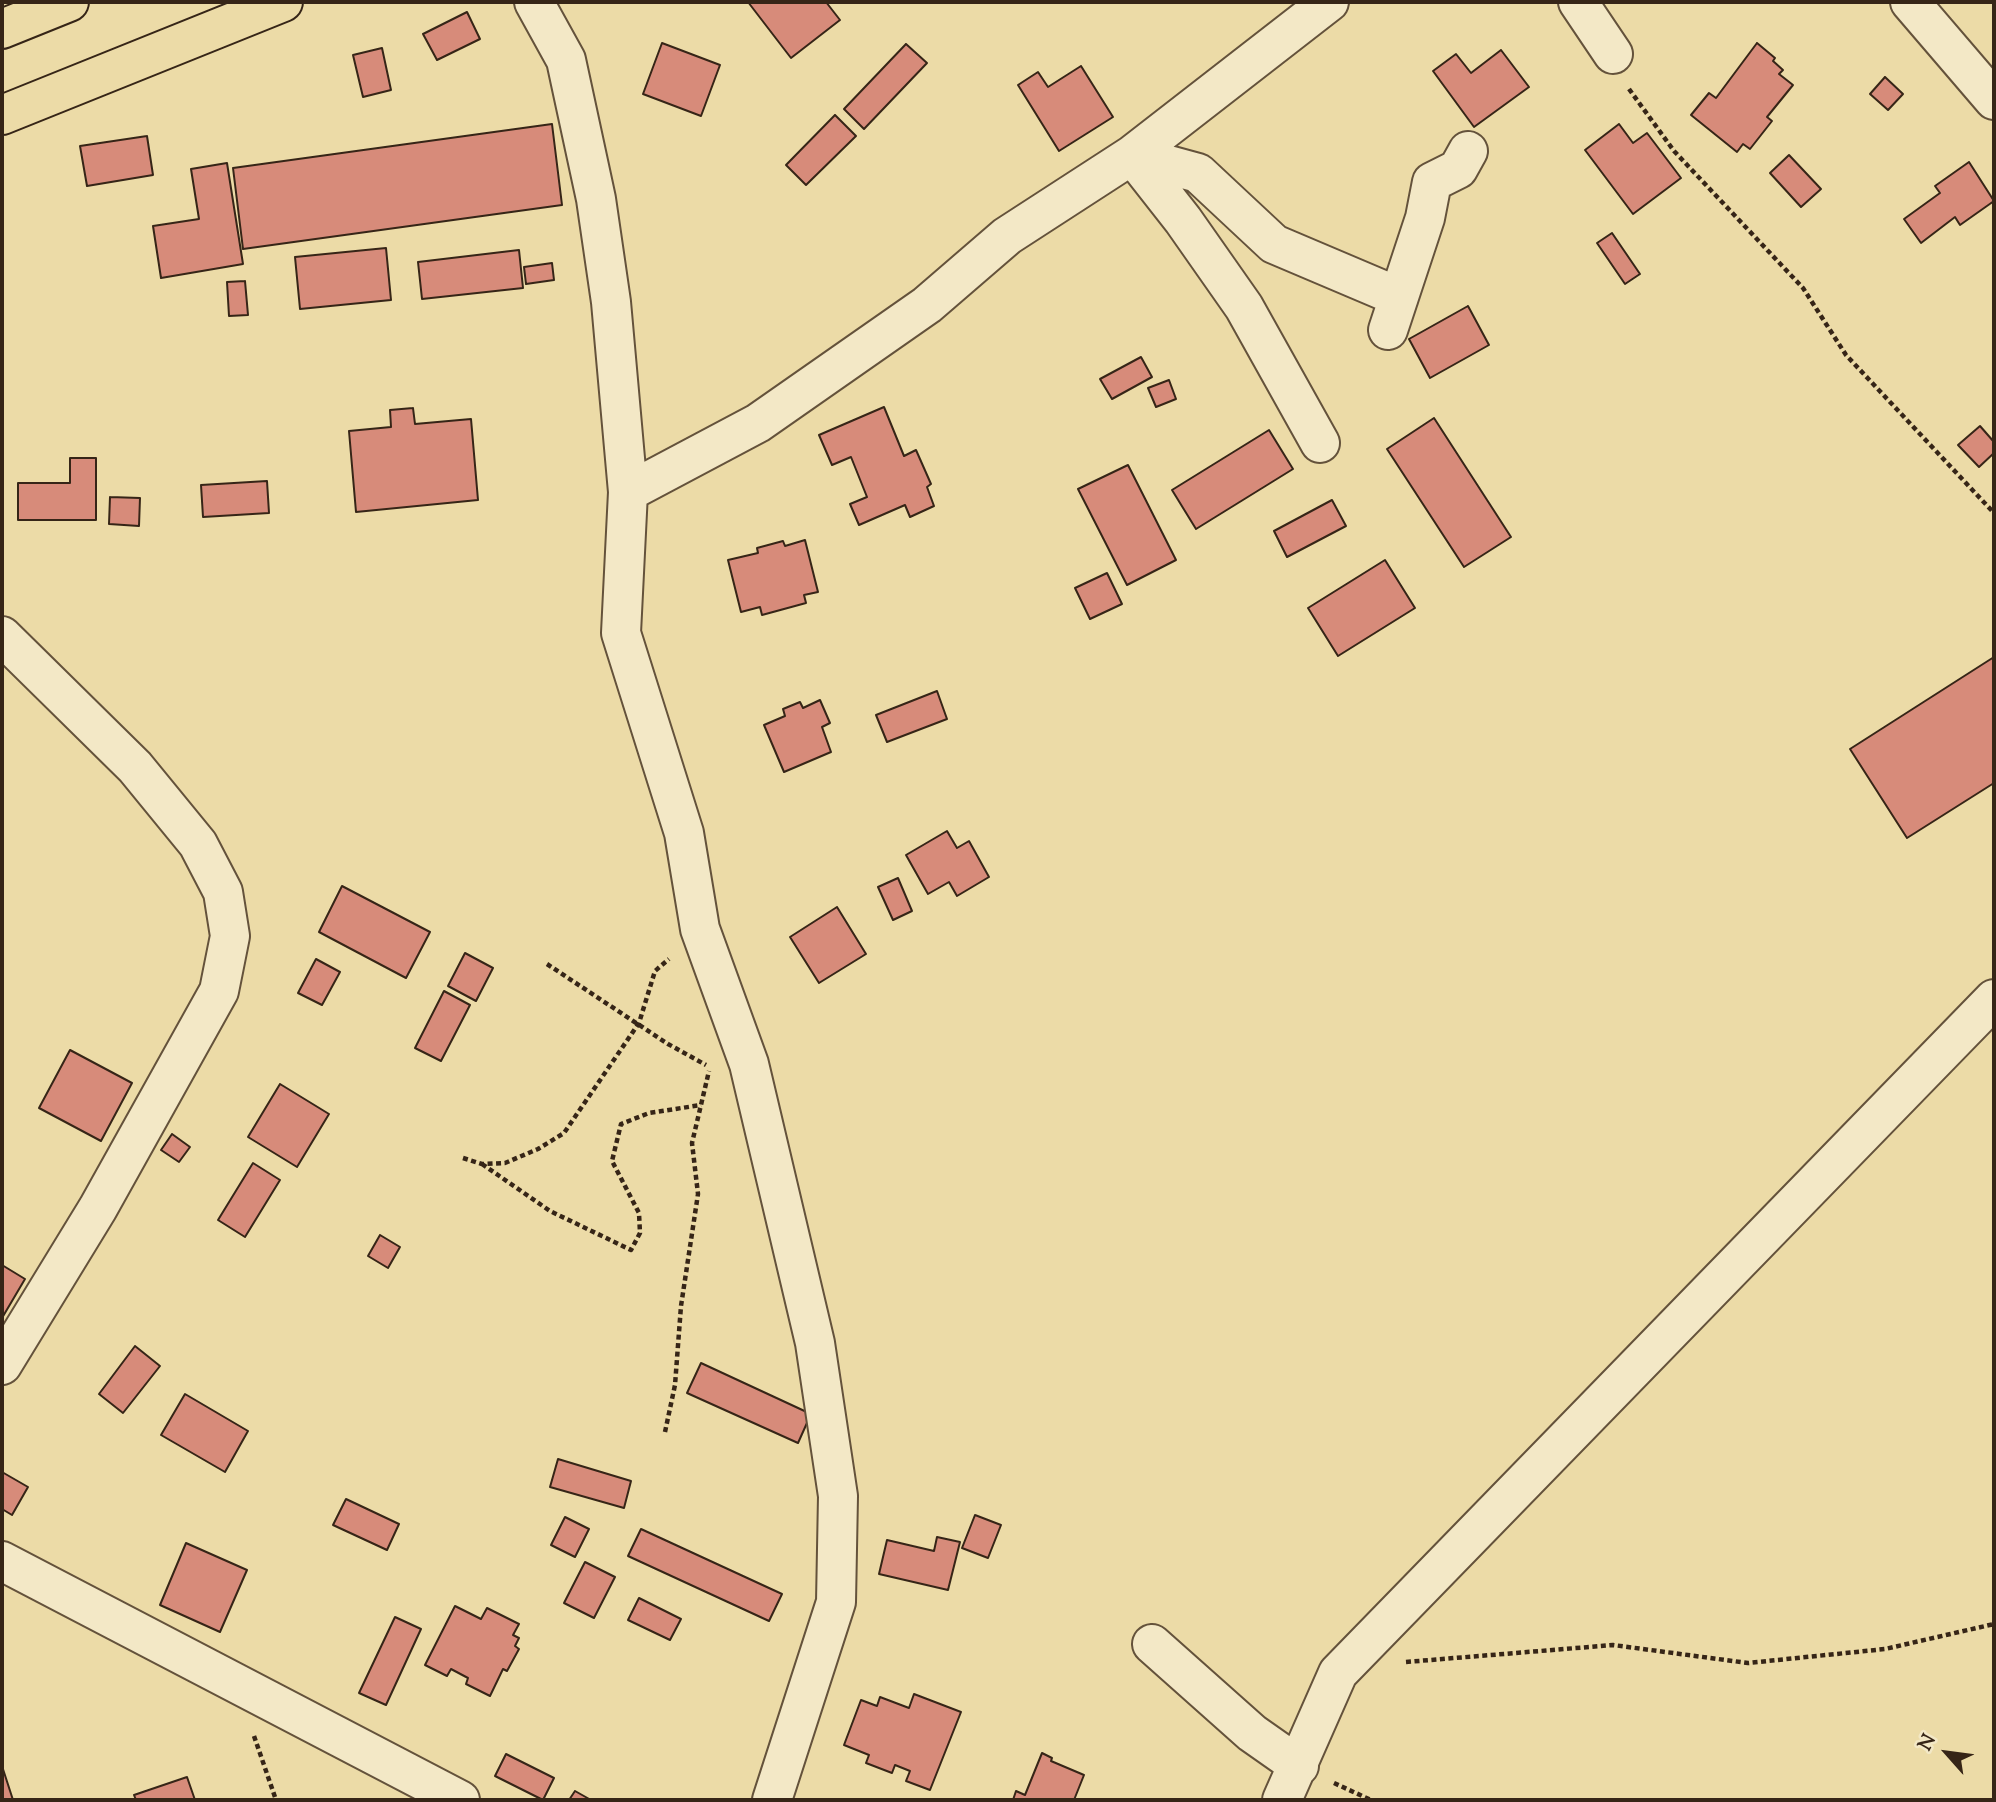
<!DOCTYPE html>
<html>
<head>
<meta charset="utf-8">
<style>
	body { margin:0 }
	#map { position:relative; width:1996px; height:1802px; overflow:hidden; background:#ecdba7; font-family:"Sorts Mill Goudy",serif }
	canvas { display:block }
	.frame { position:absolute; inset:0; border:4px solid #362517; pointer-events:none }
	.north { position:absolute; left:1912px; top:1718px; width:70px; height:70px; -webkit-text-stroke:5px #f3e8c6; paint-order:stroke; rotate:298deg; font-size:19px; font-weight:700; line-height:28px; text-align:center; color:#362517 }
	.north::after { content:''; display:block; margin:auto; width:24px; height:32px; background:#362517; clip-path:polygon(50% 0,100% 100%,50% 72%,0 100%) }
</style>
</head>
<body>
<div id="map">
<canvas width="1996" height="1802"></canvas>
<div class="frame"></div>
<div class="north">N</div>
</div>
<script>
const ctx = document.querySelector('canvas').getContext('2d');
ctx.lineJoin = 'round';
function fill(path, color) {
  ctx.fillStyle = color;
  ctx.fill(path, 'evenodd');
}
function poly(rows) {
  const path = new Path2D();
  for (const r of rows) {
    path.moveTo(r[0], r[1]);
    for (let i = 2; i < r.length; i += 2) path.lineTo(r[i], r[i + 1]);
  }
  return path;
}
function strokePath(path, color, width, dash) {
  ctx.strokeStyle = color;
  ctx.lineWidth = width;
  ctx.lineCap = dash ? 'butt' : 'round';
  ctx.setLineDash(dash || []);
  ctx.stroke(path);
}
const building = poly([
	[748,2,826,2,840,20,791,58,748,2],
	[467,12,480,39,437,60,423,34,467,12],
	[662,43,720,65,701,116,643,94,662,43],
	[1757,43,1775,58,1773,61,1783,70,1779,74,1793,85,1767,117,1772,121,1750,149,1743,144,1737,152,1691,115,1709,93,1716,98,1757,43],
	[906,44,927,63,864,129,844,109,906,44],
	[382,48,391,90,363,97,353,55,382,48],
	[1501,50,1529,87,1474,127,1433,71,1456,54,1471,73,1501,50],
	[1081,66,1113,117,1059,151,1018,85,1038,72,1048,87,1081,66],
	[1885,77,1903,94,1888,110,1870,94,1885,77],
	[835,115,856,136,806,185,786,165,835,115],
	[552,124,562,205,243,249,233,168,552,124],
	[1619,124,1633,143,1647,133,1681,178,1633,214,1585,150,1619,124],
	[147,136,153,175,87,186,80,146,147,136],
	[1789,155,1821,189,1801,207,1770,173,1789,155],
	[1969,162,1994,201,1960,225,1955,217,1921,243,1904,219,1940,193,1935,186,1969,162],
	[227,163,243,264,161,278,153,226,199,219,191,169,227,163],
	[1612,233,1640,274,1625,284,1597,243,1612,233],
	[386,248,391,300,300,309,295,257,386,248],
	[519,250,523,288,422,299,418,262,519,250],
	[552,263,554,280,526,284,524,267,552,263],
	[245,281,248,315,229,316,227,282,245,281],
	[1468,306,1489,345,1430,378,1409,339,1468,306],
	[1141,357,1152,377,1112,399,1100,379,1141,357],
	[1169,380,1176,399,1156,407,1148,388,1169,380],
	[884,407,904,456,916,450,931,484,927,487,934,506,910,517,905,505,859,525,850,504,867,497,851,457,832,465,819,435,884,407],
	[413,408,415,424,471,419,478,500,356,512,349,431,391,427,390,410,413,408],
	[1434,418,1511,537,1464,567,1387,449,1434,418],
	[1980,426,1994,442,1994,453,1979,467,1958,445,1980,426],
	[1269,430,1293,469,1196,529,1172,490,1269,430],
	[70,458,96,458,96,520,18,520,18,483,70,483,70,458],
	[1128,465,1176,560,1127,585,1078,489,1128,465],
	[267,481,269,513,203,517,201,485,267,481],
	[110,497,140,498,139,526,109,524,110,497],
	[1332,500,1346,526,1287,557,1274,531,1332,500],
	[805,540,818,592,804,595,806,603,762,615,760,607,741,612,728,560,758,553,757,548,783,541,785,546,805,540],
	[1385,560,1415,608,1338,656,1308,608,1385,560],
	[1107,573,1122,604,1090,619,1075,588,1107,573],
	[1994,657,1994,783,1907,838,1850,749,1994,657],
	[937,691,947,719,887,742,876,715,937,691],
	[820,700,830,723,822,727,831,752,784,772,764,725,785,716,783,709,800,702,803,708,820,700],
	[947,831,957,848,969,841,989,877,957,896,949,882,928,894,906,855,947,831],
	[898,878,912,911,893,920,878,887,898,878],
	[342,886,430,932,406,978,319,932,342,886],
	[837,907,866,954,819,983,790,937,837,907],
	[465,953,493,968,476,1001,448,986,465,953],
	[316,959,340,972,322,1005,298,993,316,959],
	[444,991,470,1005,441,1061,415,1048,444,991],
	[70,1050,132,1083,101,1141,39,1108,70,1050],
	[280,1084,329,1114,297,1167,248,1137,280,1084],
	[172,1134,190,1147,179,1162,161,1150,172,1134],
	[253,1163,280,1180,245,1237,218,1220,253,1163],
	[380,1235,400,1247,388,1268,368,1256,380,1235],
	[2,1265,25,1279,2,1318,2,1265],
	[135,1346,160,1366,123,1413,99,1394,135,1346],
	[701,1363,811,1414,798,1443,687,1393,701,1363],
	[185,1394,248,1431,225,1472,161,1435,185,1394],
	[558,1459,631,1481,624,1508,550,1487,558,1459],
	[2,1472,28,1487,12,1515,2,1509,2,1472],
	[346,1499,399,1524,387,1550,333,1525,346,1499],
	[975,1515,1001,1525,988,1558,962,1548,975,1515],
	[565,1517,589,1529,575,1557,551,1545,565,1517],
	[641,1529,782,1594,769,1621,628,1556,641,1529],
	[937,1537,960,1542,948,1590,879,1574,887,1540,934,1551,937,1537],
	[186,1543,247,1570,220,1632,160,1605,186,1543],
	[585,1562,615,1577,594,1618,564,1603,585,1562],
	[639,1598,681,1619,670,1640,628,1620,639,1598],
	[455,1606,481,1619,487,1608,519,1624,513,1635,519,1638,515,1646,519,1649,507,1671,503,1669,490,1696,466,1684,468,1678,451,1669,447,1676,425,1665,455,1606],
	[395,1617,421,1629,386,1705,359,1693,395,1617],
	[914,1694,961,1712,930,1790,906,1781,910,1771,895,1765,892,1773,866,1763,869,1755,844,1745,861,1700,877,1706,880,1697,909,1708,914,1694],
	[1042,1753,1052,1758,1051,1761,1084,1775,1074,1800,1013,1800,1016,1791,1025,1795,1042,1753],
	[506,1754,554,1778,543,1800,495,1776,506,1754],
	[2,1766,13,1800,2,1800,2,1766],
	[187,1777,195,1800,136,1800,134,1795,187,1777],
	[575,1791,591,1800,569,1800,575,1791]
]);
fill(building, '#d78b7a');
strokePath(building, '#362517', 2);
const minor = poly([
	[534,2,566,60,596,199,611,302,628,492,621,633,684,833,700,929,749,1064,815,1343,838,1496,836,1602,772,1800],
	[1329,2,1132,155,1198,173,1274,244,1399,297],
	[1578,2,1613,54],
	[1910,2,1994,100],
	[1388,330,1425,218,1432,182,1458,169,1468,151],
	[628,492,758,423,927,305,1007,236,1132,155,1183,220,1244,307,1320,443],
	[2,636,135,767,198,844,223,892,230,936,219,991,98,1208,2,1365],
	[2,1561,460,1800],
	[1152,1644,1252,1733,1299,1766],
	[1282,1800,1338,1673,1994,999]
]);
const major = poly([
	[2,29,69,2],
	[2,115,283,2]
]);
strokePath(minor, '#64523b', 42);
strokePath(major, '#362517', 42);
strokePath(poly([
	[1629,89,1674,151,1803,288,1846,355,1994,513],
	[547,964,668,1044,706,1065],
	[463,1158,482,1164,505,1163,538,1149,564,1133,639,1023,655,971,669,959],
	[482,1164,550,1211,631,1250,640,1233,639,1213,612,1161,621,1124,649,1113,701,1105],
	[665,1432,675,1385,681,1306,698,1194,692,1143,709,1071],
	[1406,1662,1613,1645,1748,1663,1885,1649,1994,1624],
	[254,1736,276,1800],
	[1334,1783,1371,1800]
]), '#362517', 4.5, [5, 3.5]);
strokePath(minor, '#f3e8c6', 38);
strokePath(major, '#ecdba7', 38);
</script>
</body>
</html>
